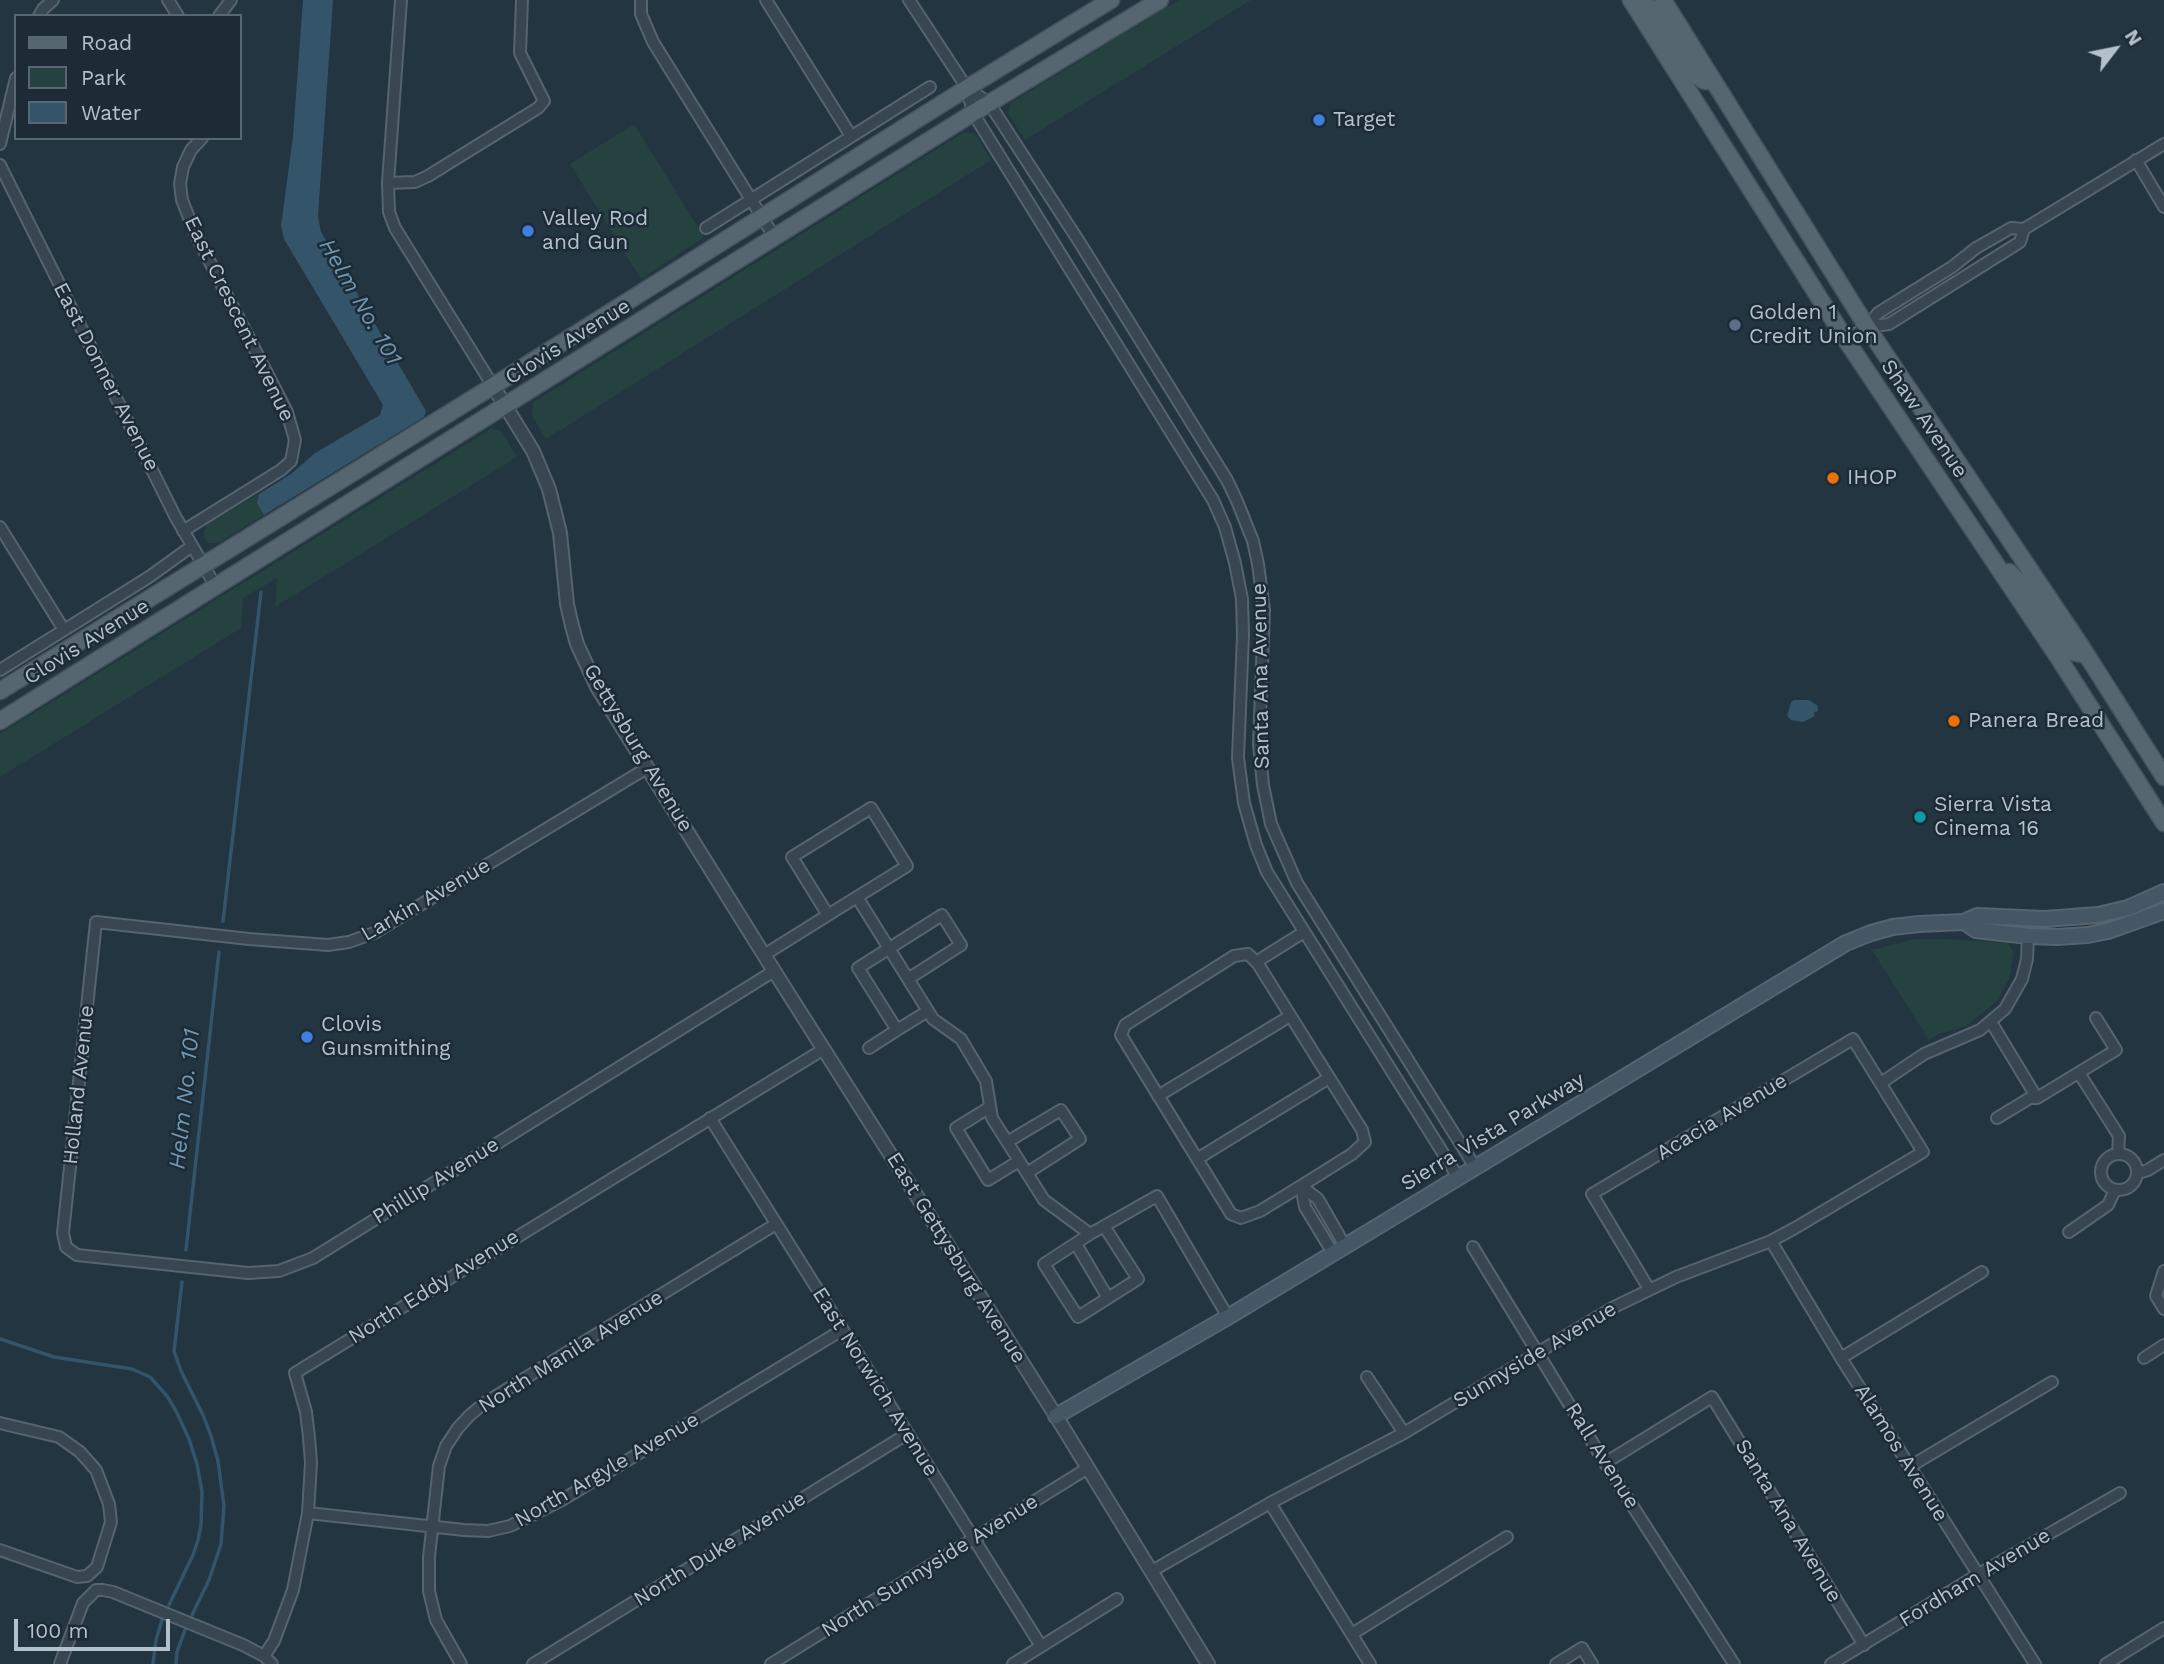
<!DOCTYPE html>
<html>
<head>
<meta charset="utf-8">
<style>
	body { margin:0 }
	#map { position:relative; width:2164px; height:1664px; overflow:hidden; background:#233541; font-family:"Work Sans",sans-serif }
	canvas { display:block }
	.legend { position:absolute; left:14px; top:14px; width:228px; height:126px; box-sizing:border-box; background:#1c2b36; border:2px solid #586772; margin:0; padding:9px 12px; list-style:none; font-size:21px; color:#b3c1cc }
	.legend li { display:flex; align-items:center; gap:14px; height:35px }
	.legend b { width:35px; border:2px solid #586772 }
	.north { position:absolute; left:2080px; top:14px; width:70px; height:70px; -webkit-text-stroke:5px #1c2b36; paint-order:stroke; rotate:58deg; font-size:19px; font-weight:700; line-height:28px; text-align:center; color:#b3c1cc }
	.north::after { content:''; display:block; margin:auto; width:24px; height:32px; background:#b3c1cc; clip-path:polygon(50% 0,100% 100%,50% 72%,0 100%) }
	.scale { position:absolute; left:14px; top:1619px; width:156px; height:32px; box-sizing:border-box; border:4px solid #b3c1cc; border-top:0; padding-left:9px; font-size:21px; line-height:24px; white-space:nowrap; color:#b3c1cc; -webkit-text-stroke:5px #1c2b36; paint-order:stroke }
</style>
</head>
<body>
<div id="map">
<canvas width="2164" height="1664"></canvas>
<ul class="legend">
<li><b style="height:9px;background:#556671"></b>Road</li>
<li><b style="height:19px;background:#254241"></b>Park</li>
<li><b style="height:19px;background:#34546a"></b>Water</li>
</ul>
<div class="north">N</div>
<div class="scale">100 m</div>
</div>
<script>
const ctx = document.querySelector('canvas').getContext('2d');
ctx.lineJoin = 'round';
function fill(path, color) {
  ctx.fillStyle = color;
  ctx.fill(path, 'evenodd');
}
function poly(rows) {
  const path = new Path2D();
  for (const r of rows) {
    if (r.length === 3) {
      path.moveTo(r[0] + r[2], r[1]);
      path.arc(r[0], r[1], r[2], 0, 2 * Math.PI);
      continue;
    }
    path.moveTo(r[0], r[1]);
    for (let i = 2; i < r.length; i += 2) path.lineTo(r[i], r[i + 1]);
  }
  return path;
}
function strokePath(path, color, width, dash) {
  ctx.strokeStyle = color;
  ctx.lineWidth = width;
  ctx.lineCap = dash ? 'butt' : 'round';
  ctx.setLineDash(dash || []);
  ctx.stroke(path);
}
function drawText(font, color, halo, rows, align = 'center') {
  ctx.font = font + ' "Work Sans",sans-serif';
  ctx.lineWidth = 5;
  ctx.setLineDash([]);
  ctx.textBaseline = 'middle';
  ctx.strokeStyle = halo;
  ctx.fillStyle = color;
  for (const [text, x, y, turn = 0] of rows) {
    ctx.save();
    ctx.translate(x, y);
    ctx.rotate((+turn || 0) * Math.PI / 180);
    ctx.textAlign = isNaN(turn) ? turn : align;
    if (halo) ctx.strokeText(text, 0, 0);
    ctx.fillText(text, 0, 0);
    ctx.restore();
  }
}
fill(poly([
	[1179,0,1251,0,1025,140,1008,113,1011,103],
	[634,124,704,237,641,279,570,164],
	[964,132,975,134,991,160,546,439,531,414,534,402],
	[491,429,500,430,517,457,275,607,277,578,243,598,241,628,0,777,0,734],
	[259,494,257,503,264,515,218,543,208,543,203,535,206,525],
	[1914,939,1947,939,2008,943,2014,953,2009,979,1997,1001,1966,1026,1938,1034,1929,1040,1872,950]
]), '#254241');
fill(poly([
	[303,0,333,0,318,216,321,232,426,411,424,417,264,515,257,503,259,494,291,474,315,453,380,415,383,405,284,239,281,226,293,136],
	[1794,700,1809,700,1817,705,1818,708,1818,711,1814,712,1815,716,1803,722,1791,720,1787,716,1791,702]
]), '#34546a');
strokePath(poly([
	[223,921,261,592],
	[186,1250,219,952],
	[182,1282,174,1351,181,1371,203,1415,211,1436,218,1461,224,1506,221,1544,209,1580,192,1615],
	[0,1339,54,1357,132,1369,150,1377,167,1396,176,1411,189,1439,197,1464,202,1492,201,1525,198,1540,193,1555,169,1605],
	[153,1664,156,1640,162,1620],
	[176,1664,177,1652,185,1630]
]), '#34546a', 3.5);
const minor = poly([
	[168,0,178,16],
	[401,0,388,183,389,212,395,228,493,386],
	[641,0,641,14,653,42,775,238],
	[766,0,851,136],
	[909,0,967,88,973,113,1213,500,1225,527,1235,563,1242,599,1243,635,1238,758,1244,803,1256,845,1267,872,1287,904,1458,1177],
	[39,16,43,9,53,0],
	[219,16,231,0],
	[967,88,989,103,1080,243,1227,480,1237,501,1253,541,1258,564,1264,610,1259,744,1263,785,1271,824,1297,883,1475,1167],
	[0,144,16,78],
	[2136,160,2164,207],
	[0,165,175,516,216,587],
	[388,183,415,182,428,176,538,108,544,101,520,53,522,0],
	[706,228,930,87],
	[1867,327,1889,324,1953,284,2020,242,2024,229],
	[1846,340,1867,327,1878,313,1952,267,1976,248,2011,228,2024,229,2164,144],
	[0,527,64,630],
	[183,531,281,470,291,461,295,440,287,412,195,233,182,200,180,184,183,167,191,150,202,138],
	[0,670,149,577,192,546],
	[647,768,374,933,349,942,328,945,249,939,96,922,63,1233,66,1247,77,1255,248,1273,279,1271,313,1258,774,971],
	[828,915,857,897],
	[1248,954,1258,964,1362,1130,1365,1142,1352,1154,1301,1186,1260,1211,1241,1218,1231,1214,1121,1035,1125,1025,1234,956,1248,954],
	[764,955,828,915,792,857,871,808,907,866,857,897,933,1019,961,1039,986,1081,992,1118,1044,1200,1090,1234,1157,1196,1228,1317],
	[1256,962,1304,932],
	[908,979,961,945,942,915,858,968,897,1030,928,1011],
	[1991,1022,2037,1098,2030,1098,1997,1118],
	[869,1048,897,1030],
	[2079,1073,2119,1136,2118,1154],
	[1881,1083,1924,1054,1980,1030,2005,1009,2022,979,2027,959,2028,936],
	[1158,1096,1290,1016],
	[2037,1098,2116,1050,2096,1018],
	[990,1107,956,1128,988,1180,1019,1161],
	[710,1118,1041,1646],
	[1007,1142,1061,1110,1080,1139,1027,1173],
	[2119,1172,18],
	[1197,1159,1329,1078],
	[2138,1173,2148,1170,2164,1160],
	[1301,1186,1305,1207,1333,1253],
	[1301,1186,1318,1199,1345,1246],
	[2069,1232,2108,1205,2115,1190],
	[1090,1234,1044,1264,1078,1317,1138,1279,1104,1226],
	[1771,1241,1841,1358,2035,1664],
	[1076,1244,1108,1298],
	[1473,1247,1605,1463,1734,1664],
	[2164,1271,2156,1296,2164,1309],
	[1841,1358,1982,1272],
	[2144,1358,2164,1345],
	[1367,1377,1404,1433],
	[0,1423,59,1437,80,1452,96,1470,109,1504,111,1522,97,1567,87,1576,77,1577,0,1550],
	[1605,1463,1712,1397,1864,1645],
	[1909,1467,2052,1382],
	[1270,1503,1370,1664],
	[308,1513,464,1530,488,1531,510,1526,562,1500,842,1330],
	[1152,1571,1270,1503,1404,1433,1614,1307,1676,1277,1771,1241,1795,1228,1923,1152,1853,1039,1592,1194,1649,1289],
	[1352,1634,1507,1537],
	[264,1656,274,1641,293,1590,308,1513,311,1463,309,1437,306,1412,295,1373,824,1049],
	[60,1664,83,1603,96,1590,103,1590,113,1592,243,1645,264,1656,272,1664],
	[461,1664,436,1620,429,1591,429,1557,439,1466,446,1446,458,1428,469,1416,483,1404,776,1224],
	[533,1664,907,1434],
	[771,1664,1088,1468],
	[1013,1664,1117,1599],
	[1556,1664,1582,1648,1592,1664],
	[1831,1664,1979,1574,2120,1493],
	[2106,1664,2164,1628]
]);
const tertiary = poly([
	[493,386,533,451,549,489,560,533,567,604,572,626,577,644,597,687,764,955,1056,1416,1208,1664]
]);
const secondary = poly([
	[1964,922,1976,930,2028,936,2057,937,2088,935,2108,931,2164,911],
	[1056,1416,1228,1317,1846,943,1871,933,1893,927,1919,924,1964,922,1977,916,2045,919,2098,915,2128,908,2164,892]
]);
const primary = poly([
	[1631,0,1846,340,2058,657,2164,823],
	[1641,0,1652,10,1696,76,1705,81,1712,81],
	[1663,0,1867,327,2081,646,2164,777],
	[2009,572,2027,589,2067,648,2072,652,2086,655],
	[0,691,493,386,967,88,1111,0],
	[0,721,973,113,1160,0]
]);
strokePath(minor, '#55646f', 14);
strokePath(tertiary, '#55646f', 16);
strokePath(secondary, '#55646f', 18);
strokePath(primary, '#43525d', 19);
strokePath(minor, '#374651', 10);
strokePath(tertiary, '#374651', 12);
strokePath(secondary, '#455664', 14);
strokePath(primary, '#556671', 16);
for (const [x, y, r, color] of [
	[1319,120,7,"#3f7fe0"],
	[528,231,7,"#3f7fe0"],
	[1735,325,7,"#5c6f8a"],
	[1833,478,7,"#e8710a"],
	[1954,721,7,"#e8710a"],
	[1920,817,7,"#0f9aa8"],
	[307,1037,7,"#3f7fe0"]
]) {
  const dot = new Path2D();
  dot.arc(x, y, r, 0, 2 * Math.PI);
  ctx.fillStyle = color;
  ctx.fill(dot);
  strokePath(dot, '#1c2b36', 2.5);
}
drawText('21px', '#b3c1cc', '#1c2b36', [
	["Target",1333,120],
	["Valley Rod",542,219],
	["and Gun",542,243],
	["Golden 1",1749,313],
	["Credit Union",1749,337],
	["IHOP",1847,478],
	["Panera Bread",1968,721],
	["Sierra Vista",1934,805],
	["Cinema 16",1934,829],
	["Clovis",321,1025],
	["Gunsmithing",321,1049]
], 'left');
drawText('21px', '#b3c1cc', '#1c2b36', [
	["East Crescent Avenue",239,319,64],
	["Clovis Avenue",568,342,-32],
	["East Donner Avenue",106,377,63],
	["Shaw Avenue",1924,419,56],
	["Clovis Avenue",87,642,-32],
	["Santa Ana Avenue",1261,676,-91],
	["Gettysburg Avenue",638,748,59],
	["Larkin Avenue",426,900,-30],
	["Holland Avenue",79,1085,-84],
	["Acacia Avenue",1722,1117,-31],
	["Sierra Vista Parkway",1493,1132,-31],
	["Phillip Avenue",436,1181,-32],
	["East Gettysburg Avenue",956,1258,58],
	["North Eddy Avenue",434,1287,-32],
	["North Manila Avenue",571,1352,-32],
	["Sunnyside Avenue",1535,1355,-31],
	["East Norwich Avenue",875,1382,58],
	["Alamos Avenue",1901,1453,58],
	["Rall Avenue",1602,1456,58],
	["North Argyle Avenue",607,1470,-30],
	["Santa Ana Avenue",1788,1521,59],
	["North Duke Avenue",720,1549,-32],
	["North Sunnyside Avenue",930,1566,-32],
	["Fordham Avenue",1975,1578,-31]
]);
drawText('italic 23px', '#7097b2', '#1c2b36', [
	["Helm No. 101",360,302,60],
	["Helm No. 101",185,1099,-84]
]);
</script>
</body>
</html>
